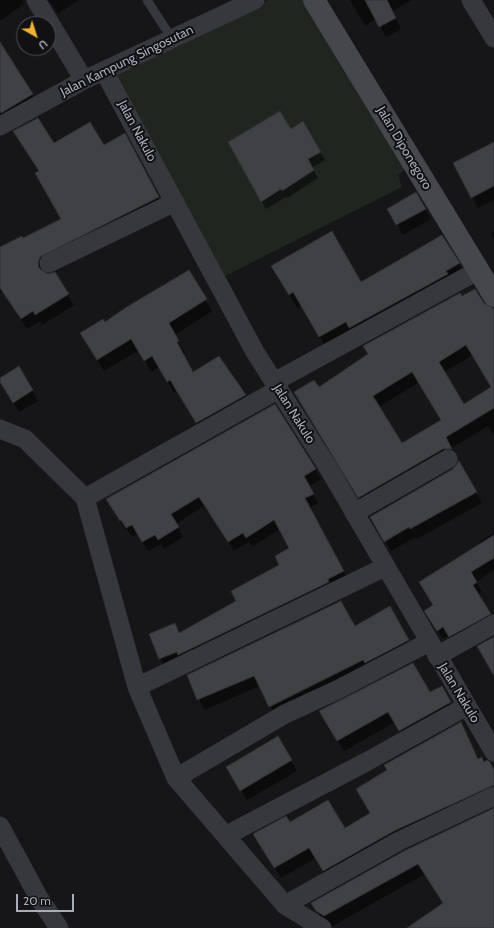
<!DOCTYPE html>
<html>
<head>
<meta charset="utf-8">
<style>
	body { margin:0 }
	#map { position:relative; width:494px; height:928px; overflow:hidden; background:#161618; font-family:Cabin,sans-serif }
	canvas { display:block }
	.north { position:absolute; left:16px; top:16px; width:40px; height:40px; box-sizing:border-box; background:#111113; border:1px solid #4d4f55; border-radius:50%; rotate:141deg; font-size:11px; font-weight:700; line-height:16px; text-align:center; color:#a8adb8 }
	.north::after { content:''; display:block; margin:auto; width:14px; height:18px; background:#f2b134; clip-path:polygon(50% 0,100% 100%,50% 72%,0 100%) }
	.scale { position:absolute; left:16px; top:894px; width:58px; height:18px; box-sizing:border-box; border:2px solid #a8adb8; border-top:0; padding-left:5px; font-size:12px; line-height:14px; white-space:nowrap; color:#a8adb8; -webkit-text-stroke:3px #111113; paint-order:stroke }
</style>
</head>
<body>
<div id="map">
<canvas width="494" height="928"></canvas>
<div class="north">U</div>
<div class="scale">20 m</div>
</div>
<script>
const ctx = document.querySelector('canvas').getContext('2d');
ctx.lineJoin = 'round';
function fill(path, color) {
  ctx.fillStyle = color;
  ctx.fill(path, 'evenodd');
}
function poly(rows) {
  const path = new Path2D();
  for (const r of rows) {
    path.moveTo(r[0], r[1]);
    for (let i = 2; i < r.length; i += 2) path.lineTo(r[i], r[i + 1]);
  }
  return path;
}
function strokePath(path, color, width, dash) {
  ctx.strokeStyle = color;
  ctx.lineWidth = width;
  ctx.lineCap = dash ? 'butt' : 'round';
  ctx.setLineDash(dash || []);
  ctx.stroke(path);
}
function drawText(font, color, halo, rows, align = 'center') {
  ctx.font = font + ' Cabin,sans-serif';
  ctx.lineWidth = 4;
  ctx.setLineDash([]);
  ctx.textBaseline = 'middle';
  ctx.strokeStyle = halo;
  ctx.fillStyle = color;
  for (const [text, x, y, turn = 0] of rows) {
    ctx.save();
    ctx.translate(x, y);
    ctx.rotate((+turn || 0) * Math.PI / 180);
    ctx.textAlign = isNaN(turn) ? turn : align;
    if (halo) ctx.strokeText(text, 0, 0);
    ctx.fillText(text, 0, 0);
    ctx.restore();
  }
}
fill(poly([
	[269,0,307,0,409,167,398,175,402,187,225,276,114,75]
]), '#1e261f');
fill(poly([
	[0,0,22,0,24,4,0,21],
	[45,0,78,0,58,14,52,4],
	[350,0,412,0,392,11,401,29,386,37,376,19,365,26],
	[4,51,39,106,0,129,0,54],
	[303,122,325,160,312,168,318,178,287,198,286,197,266,209,229,143,290,130],
	[494,143,494,200,478,208,454,164],
	[54,145,103,146,130,145,164,208,46,267,44,272,68,295,74,305,42,325,40,321,27,329,2,291,0,292,0,248,63,219,40,171],
	[416,193,431,219,403,235,389,209],
	[494,231,494,238,491,233],
	[442,236,467,278,327,350,302,305,297,308,281,280,361,284],
	[188,272,212,311,175,335,185,353,183,354,193,373,245,395,252,407,203,434,177,391,174,393,160,367,151,372,139,350,104,371,88,345,104,323],
	[462,297,483,303,494,309,494,436,488,426,452,448,457,459,365,508,301,403,319,389],
	[473,355,492,388,464,405,444,372],
	[419,382,442,421,401,445,379,407],
	[19,367,38,401,19,412,0,381,0,379],
	[275,406,321,479,309,486,318,503,310,508,348,580,165,668,150,634,175,624,180,634,238,602,281,566,291,549,280,529,252,547,249,542,234,551,205,505,176,524,183,537,164,549,161,544,148,551,138,534,132,537,127,529,126,530,112,509],
	[459,462,482,503,417,539,416,537,391,551,371,517,454,469],
	[494,533,494,570,476,582,482,592,478,594,494,622,455,645,449,635,443,639,431,620,434,606,480,544,479,542],
	[390,607,414,651,276,717,260,686,204,710,188,676,355,627],
	[441,688,456,713,406,741,395,722,344,751,321,712,430,694],
	[461,723,479,759,483,757,494,771,494,798,329,881,316,858,281,878,255,834,289,824,344,830,371,814],
	[277,738,297,771,247,800,228,768],
	[494,809,494,928,408,928,444,904,425,874,331,927,323,922,313,903]
]), '#0007');
const building = poly([
	[365,0,387,0,396,18,379,27,365,0],
	[0,42,33,94,1,113,0,111,0,42],
	[280,111,291,129,303,121,321,152,308,159,314,170,282,191,281,189,261,202,228,142,280,111],
	[38,118,54,143,90,122,104,145,125,133,159,197,40,257,38,263,39,268,48,274,55,272,69,294,35,315,33,311,21,319,0,288,0,247,22,236,23,238,61,219,35,173,39,171,13,131,38,118],
	[494,142,494,186,471,198,453,163,494,142],
	[416,192,426,209,396,225,387,209,416,192],
	[332,231,361,282,442,235,460,263,446,271,448,274,349,328,346,322,319,337,293,292,289,295,271,266,332,231],
	[189,270,207,299,169,323,179,341,177,342,193,372,219,356,246,395,196,423,170,380,167,382,152,356,144,361,131,339,97,360,80,333,103,319,105,322,125,308,189,270],
	[475,289,484,303,494,309,494,408,446,437,452,449,443,449,358,498,294,392,314,380,319,387,368,354,363,346,460,293,462,296,475,289],
	[466,345,491,387,464,404,439,362,466,345],
	[412,372,441,420,402,443,373,396,412,372],
	[19,366,33,390,13,403,0,382,0,378,19,366],
	[275,404,316,469,304,476,314,494,305,498,344,571,328,579,329,582,178,655,177,652,159,659,149,634,175,623,179,633,236,601,231,591,279,565,275,556,289,548,274,520,246,538,243,533,228,542,199,497,171,514,179,527,158,540,155,535,142,542,132,525,126,528,121,520,120,521,106,499,275,404],
	[459,461,477,492,410,529,409,527,384,542,370,517,453,469,459,461],
	[494,535,494,558,471,572,477,582,473,585,491,614,449,637,443,627,437,631,424,611,433,605,419,582,494,535],
	[341,601,355,626,390,606,409,640,365,663,363,660,269,707,254,676,197,700,187,675,341,601],
	[494,637,494,676,477,646,494,637],
	[413,663,430,692,442,686,451,702,399,731,388,712,337,741,319,711,413,663],
	[461,722,478,759,482,757,484,762,487,760,490,762,494,770,494,785,394,831,323,871,309,848,274,868,253,834,286,816,290,822,328,800,345,828,370,813,356,789,387,770,384,765,461,722],
	[278,736,292,760,240,791,226,767,278,736],
	[494,808,494,928,407,928,443,903,418,864,324,916,316,911,311,903,404,851,494,808]
]);
fill(building, '#404145');
strokePath(building, '#303034', 1);
strokePath(poly([
	[147,0,172,39]
]), '#37383d', 9);
strokePath(poly([
	[36,0,84,80],
	[471,0,494,38],
	[104,71,255,352,329,469,494,752],
	[0,126,84,80,255,0],
	[49,263,175,202],
	[274,382,479,270],
	[0,429,25,439,85,498,137,687,176,778,285,905,322,928],
	[85,498,279,389],
	[354,513,448,459],
	[437,656,494,624],
	[137,687,385,567],
	[176,778,285,714,337,690,429,642],
	[0,826,39,898,59,928],
	[227,835,366,762,467,706],
	[285,905,399,841,494,796]
]), '#37383d', 19);
strokePath(poly([
	[314,0,494,296]
]), '#45474d', 22);
drawText('13px', '#a8adb8', '#111113', [
	["Jalan Kampung Singosutan",127,61,-26],
	["Jalan Nakulo",137,131,62],
	["Jalan Diponegoro",404,148,59],
	["Jalan Nakulo",294,414,58],
	["Jalan Nakulo",459,693,59]
]);
</script>
</body>
</html>
